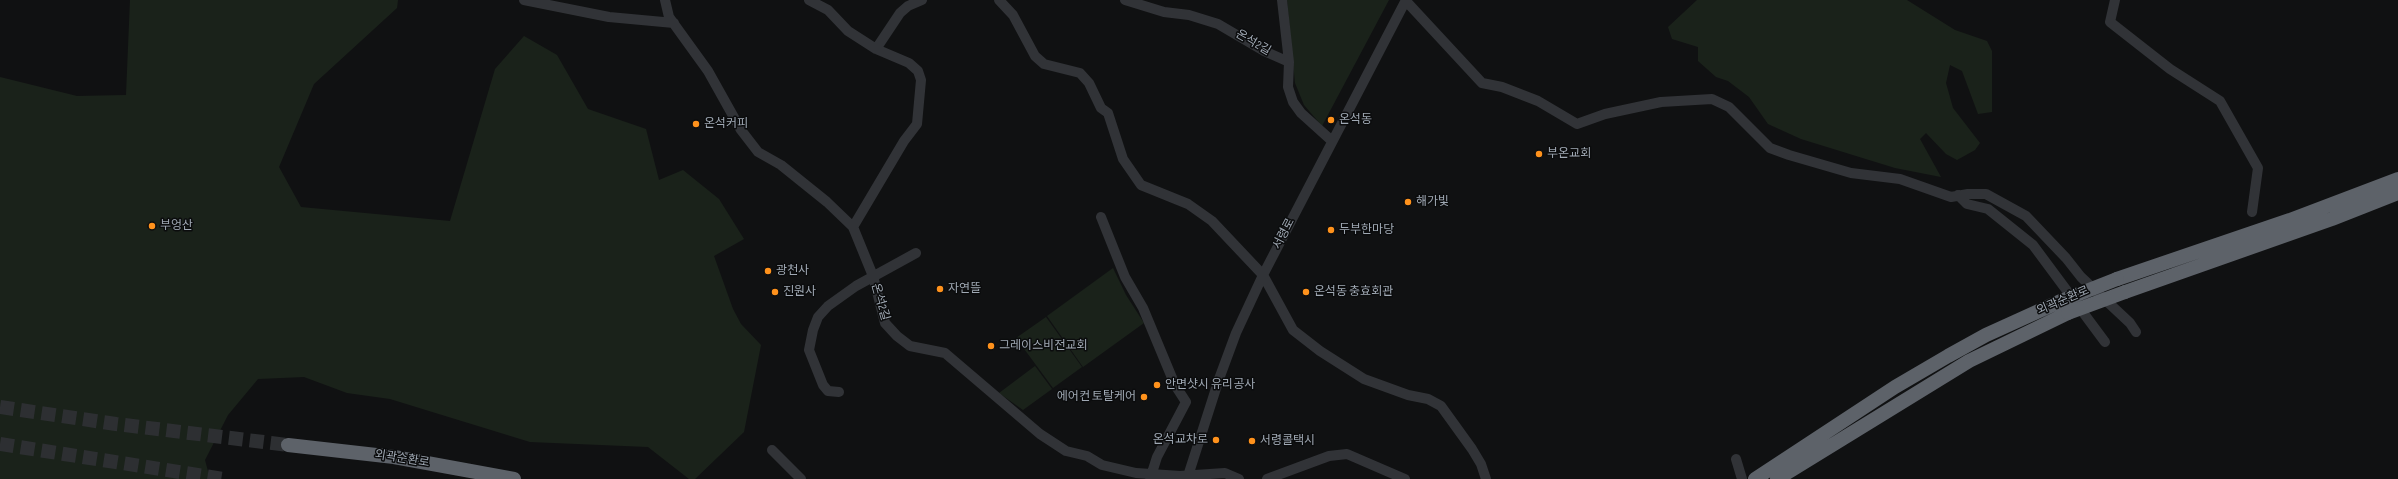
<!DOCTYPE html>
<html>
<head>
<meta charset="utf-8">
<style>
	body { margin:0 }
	canvas { display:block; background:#101112 }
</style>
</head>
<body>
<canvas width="2398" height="479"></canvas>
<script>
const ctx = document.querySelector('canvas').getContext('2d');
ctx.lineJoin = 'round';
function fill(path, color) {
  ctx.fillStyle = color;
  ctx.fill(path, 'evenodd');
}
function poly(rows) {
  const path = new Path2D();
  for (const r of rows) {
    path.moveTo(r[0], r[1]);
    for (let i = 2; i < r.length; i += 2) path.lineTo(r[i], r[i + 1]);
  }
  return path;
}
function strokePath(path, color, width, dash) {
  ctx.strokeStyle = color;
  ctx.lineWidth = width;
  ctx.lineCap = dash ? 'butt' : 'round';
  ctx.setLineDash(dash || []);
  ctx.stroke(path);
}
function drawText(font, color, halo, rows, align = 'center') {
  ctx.font = font + ' "Sofia Sans Condensed","Noto Sans KR",sans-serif';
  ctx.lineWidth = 3;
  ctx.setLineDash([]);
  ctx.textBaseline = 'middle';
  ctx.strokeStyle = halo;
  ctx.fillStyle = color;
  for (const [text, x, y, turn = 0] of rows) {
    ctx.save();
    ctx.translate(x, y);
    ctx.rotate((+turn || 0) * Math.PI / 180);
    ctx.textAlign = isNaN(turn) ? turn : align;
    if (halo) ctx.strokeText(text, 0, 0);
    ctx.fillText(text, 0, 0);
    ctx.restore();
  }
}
fill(poly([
	[130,0,398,0,397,8,314,84,279,167,301,207,450,221,495,69,524,36,557,55,588,109,646,129,659,180,683,170,719,199,744,239,714,256,733,309,741,324,761,345,744,432,695,479,689,479,648,447,530,442,390,399,347,393,304,377,258,379,228,415,205,460,210,479,0,479,0,77,77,96,126,95],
	[1287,0,1389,0,1322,126,1304,105,1295,83],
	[1697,0,1907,0,1955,30,1987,41,1992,51,1992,112,1978,114,1962,71,1950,65,1946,83,1953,108,1980,143,1975,150,1957,160,1946,154,1926,133,1920,139,1941,177,1895,168,1801,139,1768,124,1749,97,1728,81,1716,77,1698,61,1698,47,1672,39,1668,27],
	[1113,268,1126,295,1144,323,1083,367,1047,316],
	[1046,317,1082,367,1053,388,1016,338],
	[1035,366,1052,389,1023,410,999,393]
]), '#1a221a');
strokePath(poly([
	[0,407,116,424,288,445],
	[0,444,224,479]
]), '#2d2f32', 14, [14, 7]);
strokePath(poly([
	[524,0,609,17,674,23],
	[665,0,669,17,708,71,741,130,758,152,781,165,827,202,853,227],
	[809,0,828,10,848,31,876,49],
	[922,0,908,6,900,13,876,49,909,63,918,71,921,80,917,124,904,141,853,227,873,276,885,323,897,336,910,346,945,353,1040,434,1066,451,1087,456,1102,465,1136,473,1180,476,1225,473,1239,479],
	[999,0,1013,15,1035,56,1044,64,1080,73,1089,83,1101,108,1108,113,1123,159,1141,185,1188,204,1212,221,1263,275,1293,330,1320,351,1364,379,1408,395,1428,399,1441,406,1472,449,1481,464,1486,479],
	[1125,0,1164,12,1189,15,1218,24,1264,51,1289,62,1288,87,1293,102,1301,113,1332,141],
	[1282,0,1289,62],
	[2115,0,2110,22,2170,69,2220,101,2258,168,2252,212],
	[1406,1,1482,83,1502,87,1538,101,1577,124,1605,114,1661,102,1712,99,1729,107,1770,148,1789,155,1851,173,1900,179,1951,197,1968,194,1986,194,2026,216,2066,258,2081,277,2130,323,2136,332],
	[1958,195,1967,204,1988,209,2033,245,2105,342],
	[1101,217,1125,277,1143,308,1175,385,1186,402,1157,457,1150,479],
	[839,392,828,391,823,385,809,350,813,330,818,317,828,306,856,286,916,253],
	[772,450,801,479],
	[1736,459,1742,479],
	[1187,479,1219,379,1236,333,1263,275,1406,0],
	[1267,479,1329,456,1347,454,1405,479]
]), '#313337', 10);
strokePath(poly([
	[2117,279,2290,220,2398,179],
	[2125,292,2332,219,2398,193],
	[288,445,394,457,514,479],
	[1755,479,1895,387,1948,356,1986,335,2061,301],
	[1777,479,1969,361,2068,313]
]), '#5d6269', 14);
strokePath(poly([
	[2061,301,2117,279],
	[2068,313,2125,292]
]), '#5d6269', 14);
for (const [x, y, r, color] of [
	[1331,120,4,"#ff921c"],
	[696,124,4,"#ff921c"],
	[1539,154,4,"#ff921c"],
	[1408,202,4,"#ff921c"],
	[152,226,4,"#ff921c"],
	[1331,230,4,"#ff921c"],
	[768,271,4,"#ff921c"],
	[940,289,4,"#ff921c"],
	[775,292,4,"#ff921c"],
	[1306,292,4,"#ff921c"],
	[991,346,4,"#ff921c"],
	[1157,385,4,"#ff921c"],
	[1144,397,4,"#ff921c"],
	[1216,440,4,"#ff921c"],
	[1252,441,4,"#ff921c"]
]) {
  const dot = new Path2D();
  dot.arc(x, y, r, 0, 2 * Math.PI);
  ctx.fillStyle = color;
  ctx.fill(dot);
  strokePath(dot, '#0b0c0d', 1.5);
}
drawText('12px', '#a0a9b4', '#0b0c0d', [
	["온석2길",1253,43,30],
	["서령로",1284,234,-63],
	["외곽순환로",2063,301,-23],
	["온석2길",880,302,74],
	["외곽순환로",402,459,9]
]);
drawText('12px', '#a0a9b4', '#0b0c0d', [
	["온석동",1339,120],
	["온석커피",704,124],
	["부온교회",1547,154],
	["해가빛",1416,202],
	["부엉산",160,226],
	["두부한마당",1339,230],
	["광천사",776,271],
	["자연뜰",948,289],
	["진원사",783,292],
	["온석동 충효회관",1314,292],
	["그레이스비전교회",999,346],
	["안면샷시 유리공사",1165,385],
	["에어컨 토탈케어",1136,397,"right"],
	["온석교차로",1208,440,"right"],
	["서령콜택시",1260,441]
], 'left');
</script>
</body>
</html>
